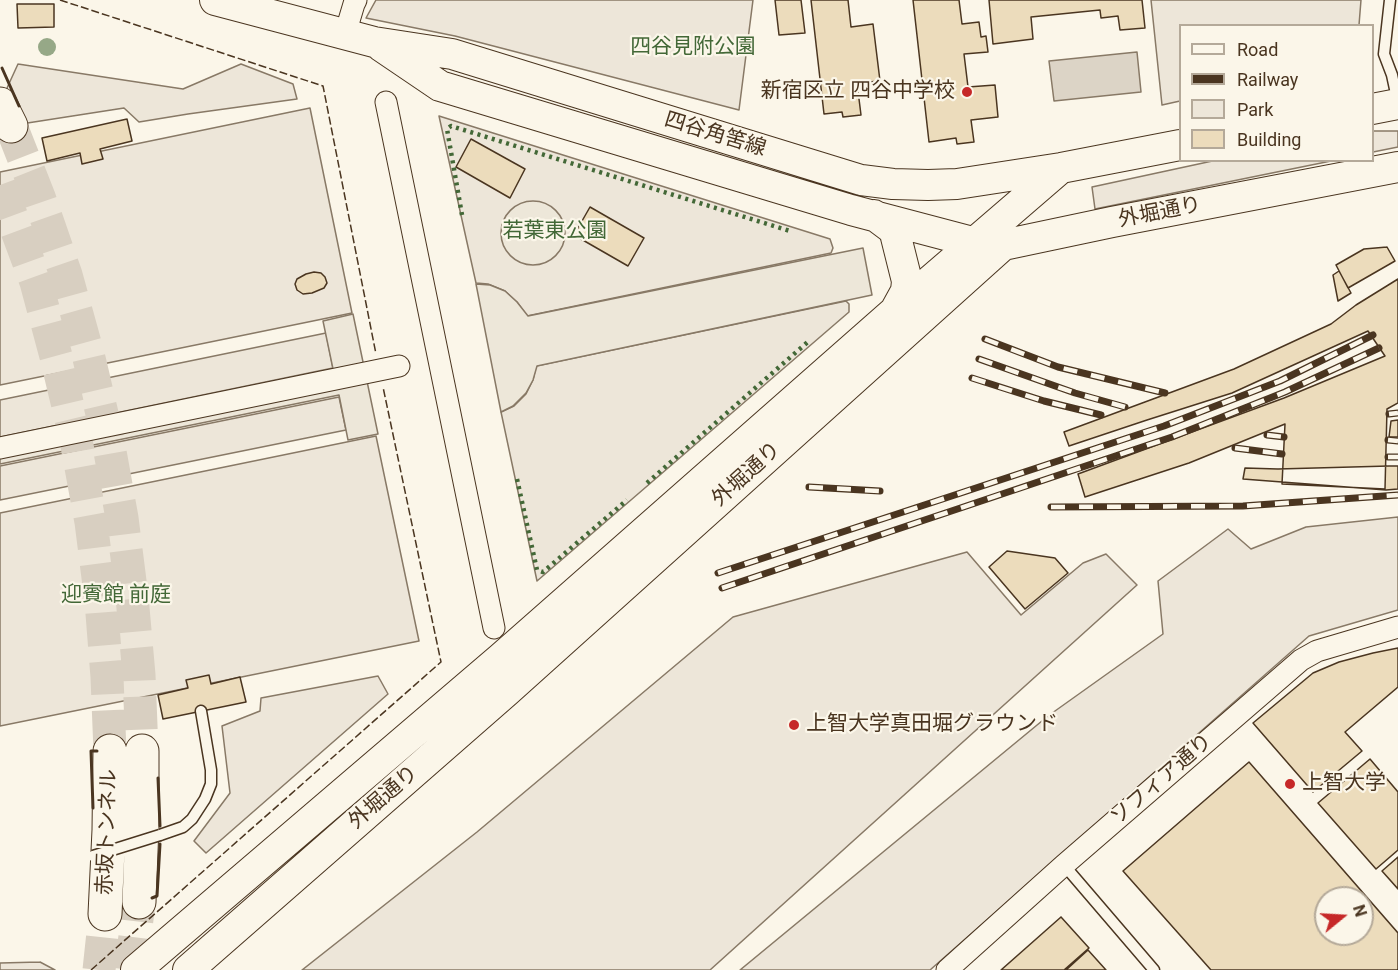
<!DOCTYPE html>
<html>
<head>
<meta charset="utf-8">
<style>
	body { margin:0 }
	#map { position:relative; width:1398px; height:970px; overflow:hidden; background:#fbf6e9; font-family:Roboto,sans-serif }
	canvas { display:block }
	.legend { position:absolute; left:1179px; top:24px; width:195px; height:138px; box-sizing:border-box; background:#fbf6e9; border:2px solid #b4a999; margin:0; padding:8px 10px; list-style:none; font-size:18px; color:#4a3520 }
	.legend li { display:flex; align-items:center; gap:12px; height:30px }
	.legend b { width:30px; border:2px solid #b4a999 }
	.north { position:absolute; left:1314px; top:886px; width:60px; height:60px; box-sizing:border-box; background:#fbf6e9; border:2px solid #b4a999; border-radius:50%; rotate:72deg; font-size:16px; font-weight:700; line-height:24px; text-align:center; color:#4a3520 }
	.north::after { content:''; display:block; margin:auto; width:21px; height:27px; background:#c62828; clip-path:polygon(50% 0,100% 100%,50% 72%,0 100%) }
</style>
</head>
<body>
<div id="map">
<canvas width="1398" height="970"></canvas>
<ul class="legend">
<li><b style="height:8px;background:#fbf6e9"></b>Road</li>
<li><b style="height:8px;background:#4a3520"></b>Railway</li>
<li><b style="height:16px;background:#ede6d9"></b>Park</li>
<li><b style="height:16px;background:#ecdcbc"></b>Building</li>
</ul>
<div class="north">N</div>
</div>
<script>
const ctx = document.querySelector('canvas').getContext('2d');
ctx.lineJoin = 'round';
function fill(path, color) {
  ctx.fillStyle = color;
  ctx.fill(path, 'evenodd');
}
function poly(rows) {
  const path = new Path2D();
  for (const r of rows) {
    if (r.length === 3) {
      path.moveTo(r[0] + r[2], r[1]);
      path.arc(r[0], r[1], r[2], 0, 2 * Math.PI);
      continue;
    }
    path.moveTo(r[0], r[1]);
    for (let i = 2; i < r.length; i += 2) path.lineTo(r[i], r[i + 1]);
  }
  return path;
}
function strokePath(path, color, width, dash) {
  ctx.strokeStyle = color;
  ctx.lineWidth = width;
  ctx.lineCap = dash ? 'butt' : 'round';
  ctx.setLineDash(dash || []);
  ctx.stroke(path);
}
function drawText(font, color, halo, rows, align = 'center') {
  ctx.font = font + ' Roboto,"Noto Sans JP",sans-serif';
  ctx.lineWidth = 4.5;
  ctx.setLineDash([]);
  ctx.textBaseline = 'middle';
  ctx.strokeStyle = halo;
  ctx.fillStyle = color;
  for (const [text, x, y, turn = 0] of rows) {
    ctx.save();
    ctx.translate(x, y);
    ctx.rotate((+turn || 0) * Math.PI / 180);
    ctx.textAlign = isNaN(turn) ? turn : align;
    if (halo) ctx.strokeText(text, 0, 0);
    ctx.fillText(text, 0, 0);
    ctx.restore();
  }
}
const green = poly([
	[376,0,753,0,739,110,455,36,366,18,376,0],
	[1151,0,1361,0,1359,25,1180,26,1180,101,1162,105,1151,0],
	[18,64,183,89,241,64,293,84,297,99,188,114,139,122,124,108,21,124,7,88,18,64],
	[310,108,352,313,0,385,0,172,310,108],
	[439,116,830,239,833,248,831,253,527,316,517,302,505,291,488,284,476,283,439,116],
	[1372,131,1398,131,1398,147,1373,152,1372,131],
	[1217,160,1331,161,1095,209,1092,187,1217,160],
	[846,301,849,304,849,312,537,581,501,412,514,406,526,394,533,380,536,366,846,301],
	[326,333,333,368,0,437,0,400,326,333],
	[339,397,346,430,0,500,0,466,339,397],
	[376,436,419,641,0,726,0,513,376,436],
	[1398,517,1398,610,1309,636,930,970,740,970,1048,716,1163,634,1158,581,1228,529,1251,549,1306,527,1398,517],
	[967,552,1021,615,1083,563,1106,554,1137,585,710,970,302,970,477,832,733,617,967,552],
	[378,676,388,694,206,853,194,841,230,793,222,726,260,711,261,698,378,676],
	[40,962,55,970,0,970,0,963,40,962]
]);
fill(green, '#ede6d9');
strokePath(green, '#887966', 1.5);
const parking = poly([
	[533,233,32],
	[863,248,872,295,537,366,533,380,526,393,513,406,501,412,476,284,490,285,505,291,517,302,528,316,863,248],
	[353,314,378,434,348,440,339,395,0,464,0,438,333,369,323,321,353,314]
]);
fill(parking, '#ede7d9');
strokePath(parking, '#887966', 1.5);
const water = poly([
	[1137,52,1141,92,1054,101,1049,61,1137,52]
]);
fill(water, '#dcd4c6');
strokePath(water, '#887966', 1.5);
const building = poly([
	[775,0,801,0,805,33,779,35,775,0],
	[811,0,848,0,851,27,873,24,880,81,857,83,861,115,843,117,842,112,824,114,811,0],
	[913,0,959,0,962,24,979,22,981,37,986,36,988,52,964,54,968,87,995,85,998,117,971,120,974,142,957,144,956,138,929,142,913,0],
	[989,0,1142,0,1145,28,1120,30,1118,16,1101,18,1100,10,1031,17,1033,39,993,44,989,0],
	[17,4,54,4,54,27,18,28,17,4],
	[127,119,132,141,100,149,103,159,82,164,80,153,47,161,42,138,127,119],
	[471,139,525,169,510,198,456,167,471,139],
	[590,207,644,238,628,266,574,235,590,207],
	[1387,247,1395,261,1348,288,1336,265,1364,249,1387,247],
	[1339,271,1351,293,1338,301,1333,275,1339,271],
	[314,272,321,273,325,277,327,283,324,288,312,293,303,294,297,290,295,284,297,279,306,274,314,272],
	[1398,279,1398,403,1387,409,1385,489,1282,484,1285,424,1189,463,1085,497,1078,474,1284,398,1385,356,1368,331,1232,393,1147,420,1069,446,1064,432,1234,369,1331,324,1356,305,1398,279],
	[1398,420,1398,437,1389,437,1391,421,1398,420],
	[1389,466,1398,466,1398,489,1386,490,1243,479,1245,468,1278,469,1389,466],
	[1007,551,1055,558,1068,573,1025,609,989,567,1007,551],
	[1398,648,1398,687,1345,732,1362,751,1313,792,1253,723,1313,673,1339,662,1373,653,1398,648],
	[209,675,211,684,240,677,246,702,163,719,158,695,188,688,186,680,209,675],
	[1370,759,1398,792,1398,850,1376,869,1318,803,1370,759],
	[1249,762,1398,933,1398,969,1397,970,1211,970,1123,871,1249,762],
	[1326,898,1362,898,1362,934,1326,934,1326,898],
	[1398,857,1398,889,1382,871,1398,857],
	[1061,917,1089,948,1064,970,1001,970,1061,917],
	[1088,950,1106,970,1066,970,1088,950]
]);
fill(building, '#ecdcbc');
strokePath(building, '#4a3520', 1.5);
strokePath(poly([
	[11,126,39,197,66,275,88,354,107,435,122,518,132,597,139,675,142,751],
	[0,185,36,282,57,360,76,440,91,522,101,601,107,677,110,751],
	[99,970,105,914],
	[131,970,139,902]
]), '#d8cfc1', 33, [33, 16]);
const lane = poly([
	[1390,0,1384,54,1392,75,1398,103],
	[160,835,183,827,192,819,205,799,211,784,211,770,201,711],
	[1064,865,1154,970]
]);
const street = poly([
	[345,34,354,4,356,0],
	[386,102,494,628],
	[0,448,399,366],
	[947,970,1064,865,1301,660,1317,651,1398,627]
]);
const secondary = poly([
	[215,0,374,42,452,54,861,180,893,184,928,185,957,184,1061,168,1180,145],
	[381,46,440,86,851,210,976,243,991,244],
	[1372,109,1398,104],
	[874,215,894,230,896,237,907,281,906,291,895,311],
	[136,970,501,658,895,311,1061,168],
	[188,970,507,691,1003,245,1112,222,1398,167]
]);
const highway = poly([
	[0,104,11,126],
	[139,902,142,826,142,751],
	[105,914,109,830,110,751]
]);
strokePath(lane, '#4a3520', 13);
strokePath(street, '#4a3520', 23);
strokePath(secondary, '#4a3520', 32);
strokePath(highway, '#4a3520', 35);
strokePath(lane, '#fbf6e9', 10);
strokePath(street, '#fbf6e9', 21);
strokePath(secondary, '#fbf6e9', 30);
strokePath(highway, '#fbf6e9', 33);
const rail = poly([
	[985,339,1058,367,1165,393],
	[979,359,1075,393,1125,407],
	[972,378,1044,401,1101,415],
	[1389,414,1398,413],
	[1267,435,1284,437],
	[1388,440,1398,441],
	[1235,448,1282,454],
	[1388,457,1398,457],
	[809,487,880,491],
	[1051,507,1243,506,1398,495],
	[718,573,1164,426,1280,381,1373,335],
	[722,588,1172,437,1285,392,1379,348]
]);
strokePath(rail, '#4a3520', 7);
strokePath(rail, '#fbf6e9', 4.5, [14]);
const laneBridge = poly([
	[93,856,160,835]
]);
strokePath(laneBridge, '#4a3520', 13, []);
strokePath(laneBridge, '#fbf6e9', 10);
strokePath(poly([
	[462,215,447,129,451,126,790,231],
	[517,479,537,570,543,572,627,500],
	[647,483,810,340]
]), '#436837', 4.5, [3, 4.5]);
strokePath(poly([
	[60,0,323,86,376,354],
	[91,970,441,662,383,387]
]), '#4a3520', 1.5, [8, 3]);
strokePath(poly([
	[2,68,19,106],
	[158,778,160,826],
	[93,808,91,751,97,751],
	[152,898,157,896,160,844]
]), '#4a3520', 3);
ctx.fillStyle = '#96a887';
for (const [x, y] of [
	[47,47]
]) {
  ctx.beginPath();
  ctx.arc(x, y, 9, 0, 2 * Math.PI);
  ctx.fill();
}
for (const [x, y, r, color] of [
	[967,92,6,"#c62828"],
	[794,725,6,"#c62828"],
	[1290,784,6,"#c62828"]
]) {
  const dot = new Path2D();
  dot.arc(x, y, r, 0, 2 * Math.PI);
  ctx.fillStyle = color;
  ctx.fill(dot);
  strokePath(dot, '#fbf6e9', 2);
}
drawText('21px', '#436837', '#fbf6e9', [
	["四谷見附公園",693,48],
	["若葉東公園",555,232],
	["迎賓館 前庭",116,596]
]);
drawText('21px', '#4a3520', '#fbf6e9', [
	["新宿区立 四谷中学校",955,92,"right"],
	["上智大学真田堀グラウンド",806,725],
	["上智大学",1302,784]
], 'left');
drawText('21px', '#4a3520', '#fbf6e9', [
	["四谷角筈線",715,135,17],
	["外堀通り",1160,213,-11],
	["外堀通り",747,475,-42],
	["ソフィア通り",1162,780,-41],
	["外堀通り",384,798,-41],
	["赤坂トンネル",108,832,-88]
]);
</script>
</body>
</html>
